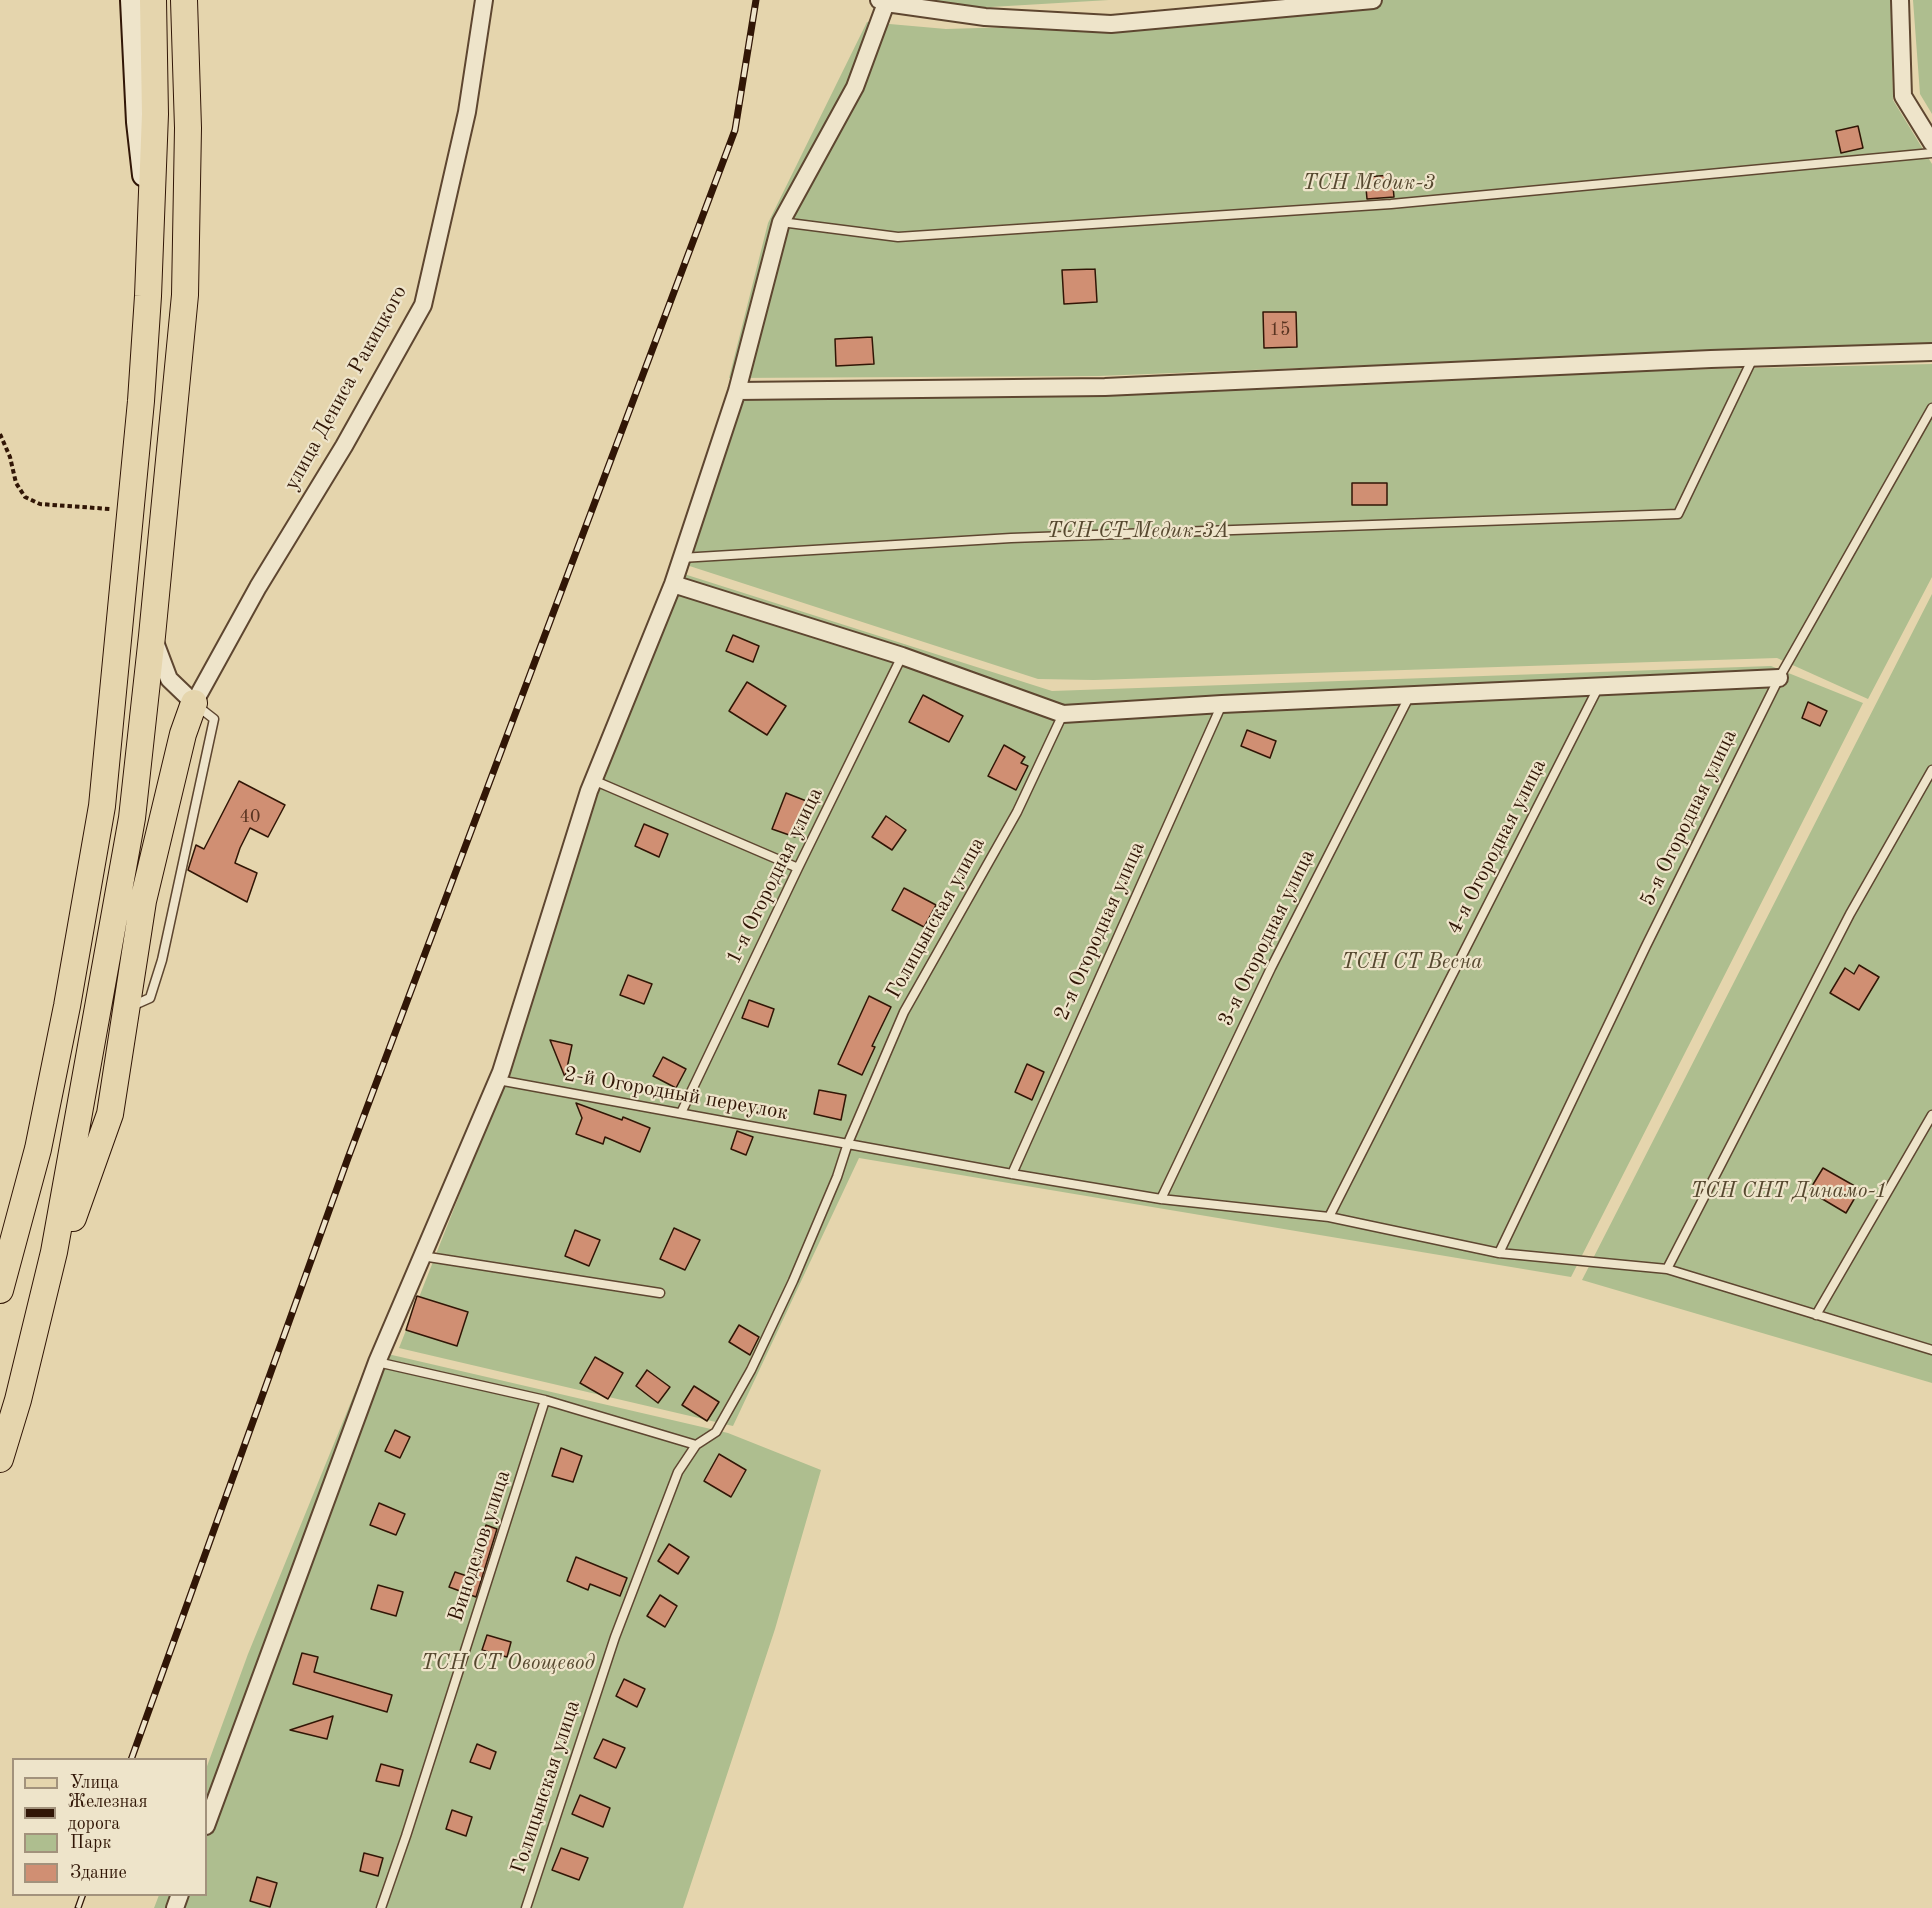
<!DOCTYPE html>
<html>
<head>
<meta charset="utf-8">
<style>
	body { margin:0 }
	#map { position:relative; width:1932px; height:1908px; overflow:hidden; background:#e5d5ad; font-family:"Old Standard TT",serif }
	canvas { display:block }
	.legend { position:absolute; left:12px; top:1758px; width:195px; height:138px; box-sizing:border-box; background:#eee4ca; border:2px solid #a2927c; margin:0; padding:8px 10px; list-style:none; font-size:18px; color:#311606 }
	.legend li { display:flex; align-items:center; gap:12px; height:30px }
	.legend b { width:30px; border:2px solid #a2927c }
</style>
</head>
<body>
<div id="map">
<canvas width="1932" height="1908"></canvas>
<ul class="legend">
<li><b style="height:8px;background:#e5d5ad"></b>Улица</li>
<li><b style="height:8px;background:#311606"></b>Железная дорога</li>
<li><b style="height:16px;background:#aebe8f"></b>Парк</li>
<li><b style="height:16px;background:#d08f73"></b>Здание</li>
</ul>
</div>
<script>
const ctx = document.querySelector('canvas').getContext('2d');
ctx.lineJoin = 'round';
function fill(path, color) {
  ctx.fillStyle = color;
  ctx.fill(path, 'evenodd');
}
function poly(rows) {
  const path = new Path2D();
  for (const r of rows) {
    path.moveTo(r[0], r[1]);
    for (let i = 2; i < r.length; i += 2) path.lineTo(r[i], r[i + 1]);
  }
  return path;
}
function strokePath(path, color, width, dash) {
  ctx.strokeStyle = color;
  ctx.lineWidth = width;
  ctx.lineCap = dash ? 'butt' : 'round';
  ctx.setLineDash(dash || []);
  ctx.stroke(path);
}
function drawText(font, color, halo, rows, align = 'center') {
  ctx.font = font + ' "Old Standard TT",serif';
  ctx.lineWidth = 4.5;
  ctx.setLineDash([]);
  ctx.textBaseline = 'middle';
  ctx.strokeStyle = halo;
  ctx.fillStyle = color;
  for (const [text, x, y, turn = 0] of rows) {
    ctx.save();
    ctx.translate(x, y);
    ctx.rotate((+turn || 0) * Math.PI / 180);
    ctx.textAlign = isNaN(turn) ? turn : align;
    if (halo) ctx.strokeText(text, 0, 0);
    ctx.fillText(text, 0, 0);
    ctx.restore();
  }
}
fill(poly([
	[873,0,1109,0,873,14],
	[1373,0,1891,0,1893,100,1932,164,1932,343,1099,376,729,378,768,223,867,22,946,29,1111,24],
	[1913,0,1932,0,1932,114,1920,94],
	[1932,364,1932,577,1868,699,1777,658,1094,680,1038,679,671,560,728,392],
	[684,574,1052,691,1771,666,1863,703,1571,1277,859,1158,733,1426,399,1348,513,1059,604,770],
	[1932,594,1932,1383,1582,1280],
	[373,1348,392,1355,728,1433,821,1470,775,1629,683,1908,154,1908,159,1895,206,1894,206,1769,248,1654]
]), '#aebe8f');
const building = poly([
	[1858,126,1863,148,1841,153,1836,131,1858,126],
	[1392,175,1394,197,1367,199,1365,177,1392,175],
	[1095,269,1097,302,1064,304,1062,270,1095,269],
	[1263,312,1296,312,1297,347,1264,348,1263,312],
	[872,337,874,364,836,366,835,339,872,337],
	[1352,483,1387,483,1387,505,1352,505,1352,483],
	[733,635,759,646,753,662,726,651,733,635],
	[747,682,786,706,767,735,729,711,747,682],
	[923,695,963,716,949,742,909,722,923,695],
	[1808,702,1827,711,1820,726,1802,718,1808,702],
	[1247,730,1276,741,1270,758,1241,746,1247,730],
	[1004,745,1025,757,1021,763,1028,766,1016,790,988,776,1004,745],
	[239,781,285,805,268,837,250,828,240,848,235,863,257,873,247,902,188,870,196,845,204,849,239,781],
	[786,793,809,802,795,837,772,829,786,793],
	[886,816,906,830,892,850,872,837,886,816],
	[644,824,668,834,659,857,635,846,644,824],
	[904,888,936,905,924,927,892,910,904,888],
	[1859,965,1879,977,1859,1010,1830,993,1845,968,1854,974,1859,965],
	[628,975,652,984,644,1004,620,995,628,975],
	[869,996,891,1007,872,1046,875,1047,862,1075,838,1064,869,996],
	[749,1000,774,1009,768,1027,742,1018,749,1000],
	[550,1040,572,1045,565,1077,550,1040],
	[663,1057,686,1069,676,1088,653,1076,663,1057],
	[1027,1064,1044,1072,1032,1100,1015,1092,1027,1064],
	[819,1090,846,1095,841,1120,814,1114,819,1090],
	[576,1103,622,1120,623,1117,650,1128,640,1152,605,1137,603,1144,576,1134,582,1118,576,1103],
	[737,1131,753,1137,746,1155,731,1149,737,1131],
	[1823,1168,1860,1189,1846,1213,1809,1191,1823,1168],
	[674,1228,700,1240,685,1270,660,1259,674,1228],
	[575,1230,600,1240,589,1266,565,1256,575,1230],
	[417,1296,468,1312,457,1346,406,1330,417,1296],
	[739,1325,759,1337,750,1355,729,1342,739,1325],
	[595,1357,623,1373,608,1399,580,1383,595,1357],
	[647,1370,670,1387,658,1403,636,1386,647,1370],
	[694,1386,719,1402,707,1421,682,1405,694,1386],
	[395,1430,410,1437,400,1458,385,1451,395,1430],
	[561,1448,582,1456,573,1482,552,1476,561,1448],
	[719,1454,746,1470,731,1497,704,1481,719,1454],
	[379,1503,405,1514,396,1535,370,1525,379,1503],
	[486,1525,497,1529,476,1597,449,1587,455,1572,467,1576,486,1525],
	[669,1544,689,1557,678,1574,658,1561,669,1544],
	[576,1557,627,1578,620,1596,590,1584,588,1590,567,1581,576,1557],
	[378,1585,403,1592,396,1616,371,1609,378,1585],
	[660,1595,677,1606,665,1627,647,1616,660,1595],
	[487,1635,511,1642,507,1657,482,1650,487,1635],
	[302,1653,318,1657,314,1672,392,1695,387,1712,293,1684,302,1653],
	[624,1679,645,1689,637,1707,616,1696,624,1679],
	[333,1716,327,1739,290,1730,333,1716],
	[603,1739,625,1748,616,1768,594,1758,603,1739],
	[477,1744,496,1752,490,1769,470,1762,477,1744],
	[381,1764,403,1770,399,1786,376,1781,381,1764],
	[580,1795,610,1808,603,1827,572,1814,580,1795],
	[452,1810,472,1817,466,1836,446,1829,452,1810],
	[561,1848,588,1858,579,1880,552,1870,561,1848],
	[364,1853,383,1858,378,1876,360,1871,364,1853],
	[257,1877,277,1883,270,1907,250,1901,257,1877]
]);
fill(building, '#d08f73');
strokePath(building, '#311606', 1.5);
const service = poly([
	[781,222,898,237,1391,204,1932,153],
	[681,558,1011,538,1678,514,1753,358],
	[593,780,798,868],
	[132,1006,150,998,162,960,214,719,196,705],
	[498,1080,1012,1174,1161,1199,1329,1217,1499,1253,1667,1269,1932,1350],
	[681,1113,798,868,902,656],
	[1012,1174,1222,704],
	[1161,1199,1271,968,1410,695],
	[1329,1217,1599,686],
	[1499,1253,1646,946,1779,678,1932,408],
	[422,1256,660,1293],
	[1667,1269,1850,914,1932,770],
	[1816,1315,1932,1115],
	[377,1362,545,1400,696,1445],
	[381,1908,406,1836,545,1400],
	[526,1908,615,1637,678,1472,696,1445,716,1432,751,1370,793,1281,837,1177,848,1143,904,1012,1017,812,1063,714]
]);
const minor = poly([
	[879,0,886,3,985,17,1111,24,1373,0],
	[1900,0,1903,96,1932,143],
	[737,391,1105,387,1711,359,1932,352],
	[673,584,902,656,1063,714,1222,704,1779,678],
	[155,642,169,679,194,703,258,587,344,446,423,305,467,112,484,0],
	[206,1826,377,1362,501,1072,589,791,673,584,737,391,781,222,855,87,886,3],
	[175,1908,180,1894]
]);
const secondary = poly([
	[132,0,138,122,144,175]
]);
const primary = poly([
	[73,1218,110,1114,143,901,183,734,194,703],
	[0,1290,38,1149,67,1006,102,806,141,401,148,296,155,114,153,0],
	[0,1459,18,1400,54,1252,132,818,152,636,185,295,188,128,184,0]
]);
strokePath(service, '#5e4630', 11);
strokePath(minor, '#5e4630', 20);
strokePath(secondary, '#311606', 26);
strokePath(primary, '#311606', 28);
strokePath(poly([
	[0,434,10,457,16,483,25,497,40,504,110,509]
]), '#311606', 4, [4.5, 3]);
strokePath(service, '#eee4ca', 8);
strokePath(minor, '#eee4ca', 16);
strokePath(secondary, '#eee4ca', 22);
strokePath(primary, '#e5d5ad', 26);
const rail = poly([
	[131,1760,348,1158,735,130,756,0],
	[78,1908,83,1894]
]);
strokePath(rail, '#311606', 7);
strokePath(rail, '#eee4ca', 4.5, [14]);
drawText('18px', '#593421', null, [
	["15",1280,330],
	["40",250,817]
]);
drawText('italic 21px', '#56482f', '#eee4ca', [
	["ТСН Медик-3",1369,183],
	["ТСН СТ Медик-3А",1138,531],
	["ТСН СТ Весна",1412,962],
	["ТСН СНТ Динамо-1",1789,1191],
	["ТСН СТ Овощевод",508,1663]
]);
drawText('21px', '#311606', '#eee4ca', [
	["улица Дениса Ракицкого",346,388,-61],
	["5-я Огородная улица",1689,818,-64],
	["4-я Огородная улица",1497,847,-63],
	["1-я Огородная улица",775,876,-64],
	["Голицынская улица",936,918,-61],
	["2-я Огородная улица",1100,931,-66],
	["3-я Огородная улица",1267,938,-64],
	["2-й Огородный переулок",676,1094,10],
	["Виноделов улица",480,1546,-72],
	["Голицынская улица",546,1787,-72]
]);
</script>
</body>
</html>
